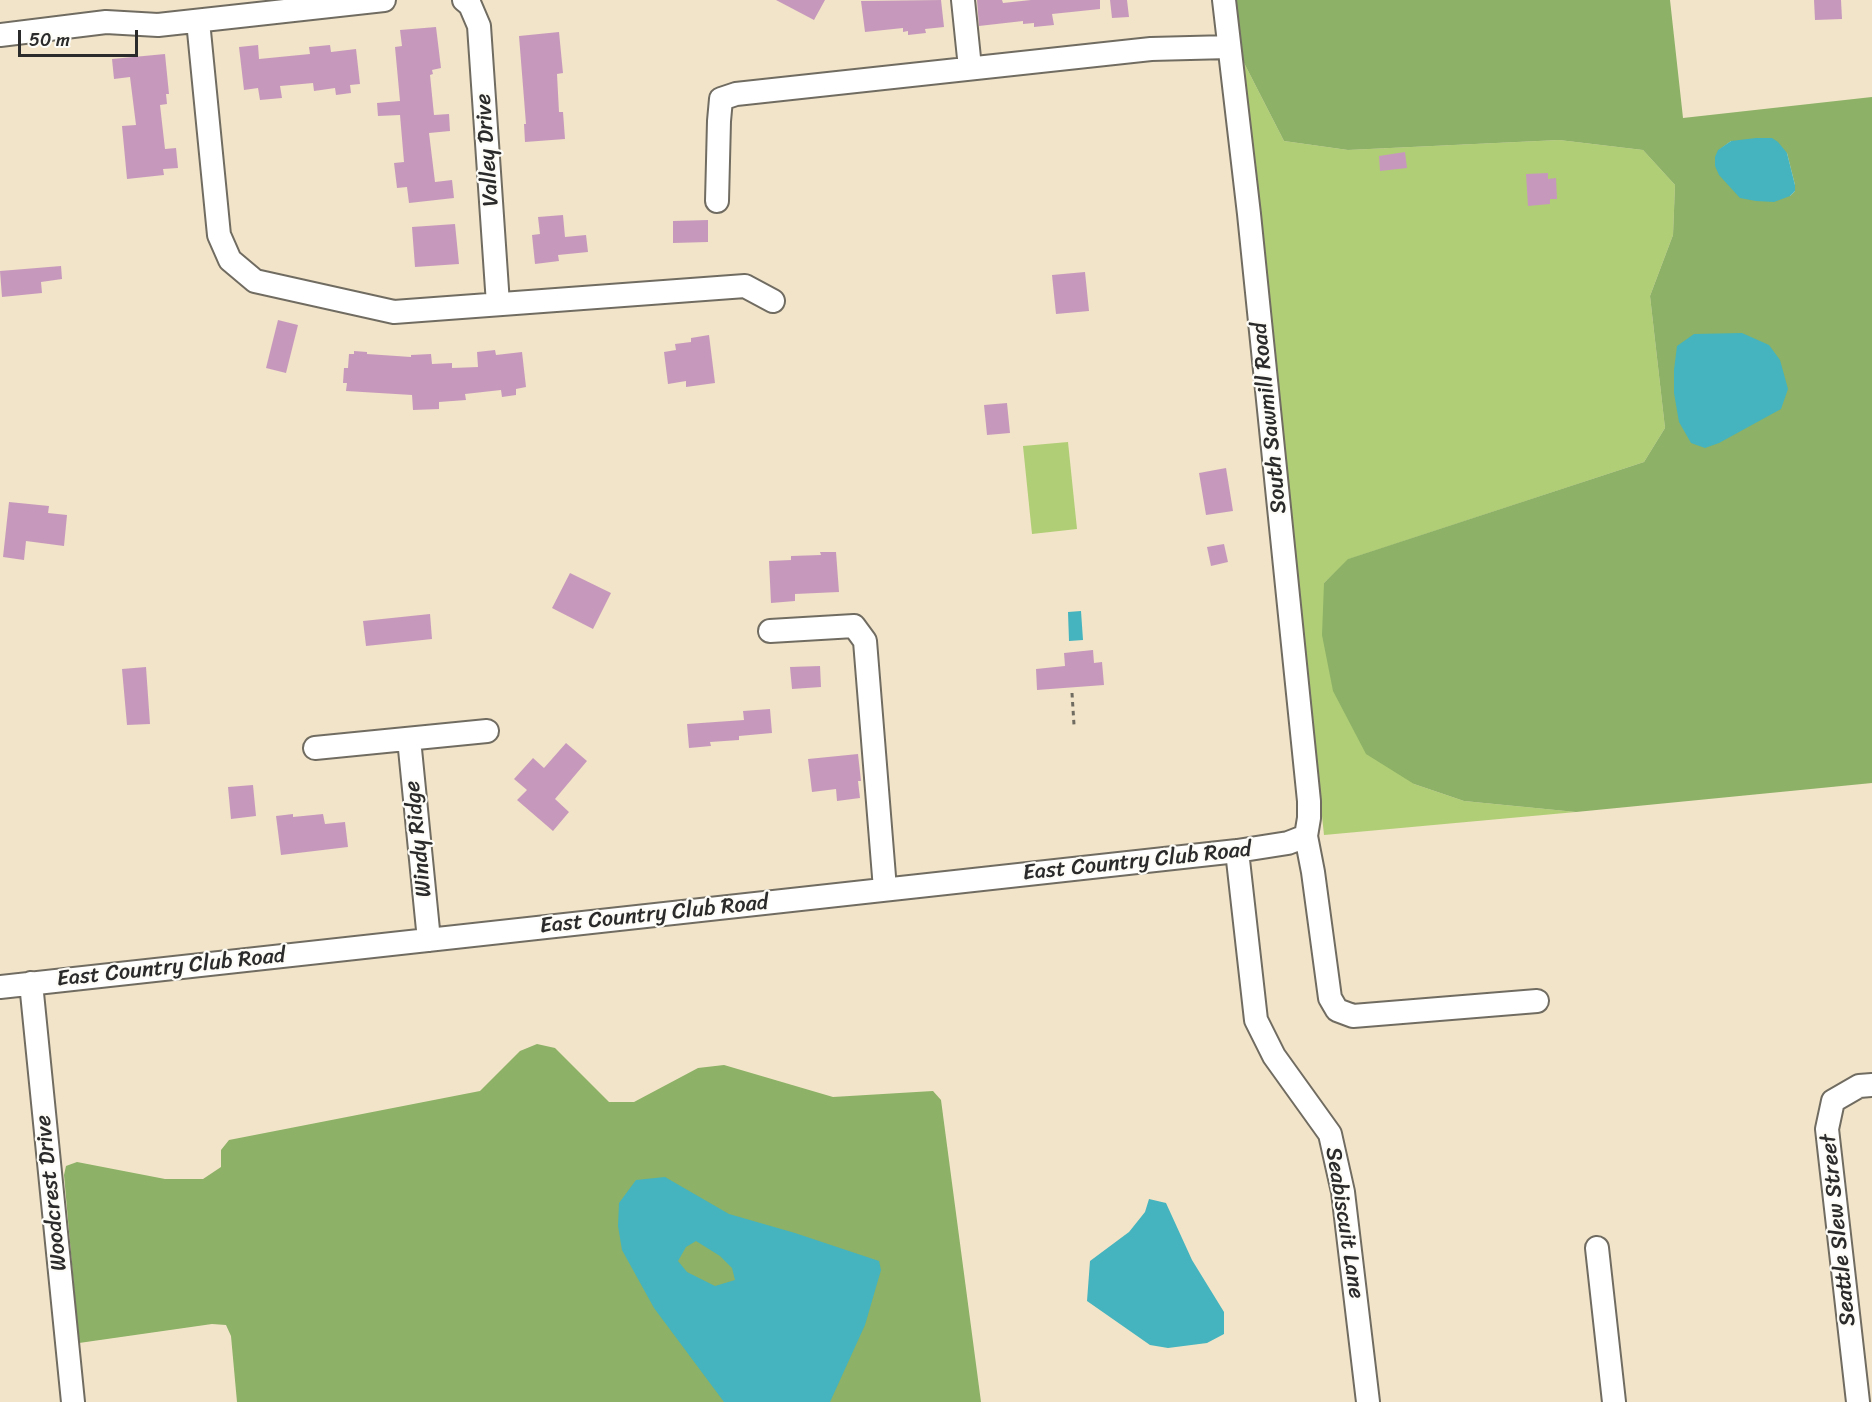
<!DOCTYPE html>
<html>
<head>
<meta charset="utf-8">
<style>
	body { margin:0 }
	#map { position:relative; width:1872px; height:1402px; overflow:hidden; background:#f2e4c8; font-family:Sriracha,sans-serif }
	canvas { display:block }
	.scale { position:absolute; left:18px; top:30px; width:120px; height:27px; box-sizing:border-box; border:3px solid #2b2b2b; border-top:0; padding-left:8px; font-size:18px; line-height:21px; white-space:nowrap; color:#2b2b2b; -webkit-text-stroke:4px #fdfcf7; paint-order:stroke }
</style>
</head>
<body>
<div id="map">
<canvas width="1872" height="1402"></canvas>
<div class="scale">50 m</div>
</div>
<script>
const ctx = document.querySelector('canvas').getContext('2d');
ctx.lineJoin = 'round';
function fill(path, color) {
  ctx.fillStyle = color;
  ctx.fill(path, 'evenodd');
}
function poly(rows) {
  const path = new Path2D();
  for (const r of rows) {
    path.moveTo(r[0], r[1]);
    for (let i = 2; i < r.length; i += 2) path.lineTo(r[i], r[i + 1]);
  }
  return path;
}
function strokePath(path, color, width, dash) {
  ctx.strokeStyle = color;
  ctx.lineWidth = width;
  ctx.lineCap = dash ? 'butt' : 'round';
  ctx.setLineDash(dash || []);
  ctx.stroke(path);
}
function drawText(font, color, halo, rows, align = 'center') {
  ctx.font = font + ' Sriracha,sans-serif';
  ctx.lineWidth = 4.5;
  ctx.setLineDash([]);
  ctx.textBaseline = 'middle';
  ctx.strokeStyle = halo;
  ctx.fillStyle = color;
  for (const [text, x, y, turn = 0] of rows) {
    ctx.save();
    ctx.translate(x, y);
    ctx.rotate((+turn || 0) * Math.PI / 180);
    ctx.textAlign = isNaN(turn) ? turn : align;
    if (halo) ctx.strokeText(text, 0, 0);
    ctx.fillText(text, 0, 0);
    ctx.restore();
  }
}
fill(poly([
	[1242,59,1284,141,1348,150,1559,140,1643,150,1675,185,1673,235,1650,296,1665,428,1644,462,1349,559,1324,583,1414,784,1464,801,1576,812,1324,835],
	[1068,442,1077,529,1032,534,1023,446]
]), '#b0ce76');
fill(poly([
	[1235,0,1670,0,1683,118,1872,97,1872,783,1576,812,1464,801,1414,784,1366,754,1333,691,1322,635,1324,583,1348,559,1644,462,1665,428,1650,296,1673,235,1675,185,1643,150,1559,140,1348,150,1284,141,1242,59],
	[1731,141,1787,153,1795,185,1795,191,1790,196,1719,150],
	[537,1044,555,1048,609,1102,634,1102,698,1068,724,1065,833,1097,933,1091,941,1100,981,1402,237,1402,231,1336,226,1325,212,1324,79,1343,64,1175,66,1166,77,1162,165,1179,203,1179,221,1167,221,1150,229,1140,480,1091,520,1051]
]), '#8cb167');
fill(poly([
	[1756,138,1772,138,1778,142,1787,153,1795,185,1795,191,1790,196,1774,202,1756,201,1740,198,1719,175,1715,166,1715,157,1718,150,1731,141],
	[1742,333,1769,345,1780,360,1788,389,1781,409,1719,443,1705,448,1691,443,1679,422,1674,393,1674,370,1677,346,1694,334],
	[1081,611,1083,640,1069,641,1068,612],
	[665,1177,729,1214,795,1233,879,1261,881,1270,865,1325,830,1402,724,1402,654,1308,622,1250,618,1226,619,1203,636,1180],
	[696,1241,720,1256,732,1268,735,1280,715,1286,687,1272,678,1261,686,1247],
	[1149,1199,1166,1203,1192,1260,1224,1312,1224,1334,1207,1343,1168,1348,1150,1345,1087,1301,1090,1261,1129,1232,1145,1212]
]), '#45b4be');
fill(poly([
	[776,0,825,0,814,20],
	[941,0,944,27,925,29,926,33,908,35,908,31,903,32,903,28,865,32,861,1],
	[977,0,1002,0,1003,3,1031,0,1100,0,1100,9,1052,14,1054,25,1034,27,1034,23,1023,24,1023,21,979,26],
	[1110,0,1127,0,1129,17,1112,18],
	[1814,0,1841,0,1842,19,1815,20],
	[436,27,441,68,432,70,433,74,430,75,434,115,449,114,450,131,429,133,435,182,452,180,454,198,409,203,407,187,397,188,394,163,404,162,400,115,378,116,377,103,400,101,395,47,402,46,400,30],
	[559,32,563,73,557,74,559,112,563,112,565,139,525,142,524,124,526,124,519,36],
	[258,45,259,59,310,54,309,47,330,45,331,52,356,49,360,84,350,85,351,93,336,95,335,88,314,91,313,83,280,86,282,98,260,100,258,88,244,90,239,47],
	[165,54,169,94,166,94,167,104,160,105,165,149,176,148,178,168,163,169,164,175,127,179,122,126,136,125,130,77,114,79,112,59],
	[1405,152,1407,168,1380,171,1379,156],
	[1548,173,1548,179,1556,178,1557,199,1550,199,1550,204,1528,206,1526,174],
	[563,215,565,237,586,235,588,252,558,255,559,261,535,264,532,235,540,234,538,217],
	[708,220,708,242,673,243,673,221],
	[455,224,459,264,415,267,412,227],
	[61,266,62,279,41,282,42,293,2,297,0,271],
	[1085,272,1089,311,1056,314,1052,275],
	[278,320,298,325,286,373,266,368],
	[709,335,715,383,686,387,686,381,668,384,664,352,676,350,675,344,691,342,691,338],
	[495,350,496,355,522,352,526,387,516,389,516,395,502,397,501,390,465,394,466,400,439,402,439,409,413,410,412,395,346,391,347,383,343,383,344,368,348,368,349,354,354,354,354,351,367,352,367,354,411,357,411,355,431,354,432,364,452,363,452,368,478,367,477,352],
	[1007,403,1010,433,987,435,984,405],
	[1226,468,1233,511,1206,515,1199,473],
	[9,502,49,506,48,513,67,515,64,546,26,541,24,560,3,557],
	[1224,544,1228,562,1211,566,1207,547],
	[820,552,836,552,839,592,795,594,795,601,771,603,769,561,791,560,791,556,821,555],
	[570,573,611,593,593,629,552,608],
	[430,614,432,639,366,646,363,621],
	[1093,650,1094,663,1102,662,1104,685,1037,690,1036,669,1065,666,1064,653],
	[820,666,821,687,792,689,790,667],
	[146,667,150,724,127,725,122,669],
	[770,709,772,733,739,736,739,740,710,742,711,746,689,748,687,724,744,720,743,711],
	[566,743,587,761,555,799,569,812,553,831,517,800,527,790,514,779,533,758,544,768],
	[858,754,861,781,858,781,860,798,837,801,836,789,812,792,808,759],
	[253,785,256,816,231,819,228,787],
	[293,814,293,817,323,814,325,824,345,822,348,847,281,855,276,816]
]), '#c699bc');
const minor = poly([
	[464,0,470,5,479,26,498,304],
	[963,0,969,58],
	[1224,0,1249,214,1309,801,1309,818,1306,836,1313,872,1330,998,1337,1010,1353,1016,1537,1001],
	[198,21,219,235,230,260,255,281,394,312,745,286,773,301],
	[0,35,106,22,158,25,384,0],
	[717,201,719,121,721,99,736,94,1151,49,1229,47],
	[770,631,854,626,865,641,885,889],
	[409,739,429,940],
	[315,748,487,731],
	[1237,851,1256,1020,1274,1056,1330,1134,1343,1192,1368,1402],
	[31,983,73,1402],
	[0,987,1237,851,1288,843,1306,836],
	[1597,1248,1614,1402],
	[1858,1402,1827,1129,1833,1101,1859,1086,1872,1085]
]);
strokePath(minor, '#716c62', 26);
strokePath(poly([
	[1072,693,1074,725]
]), '#716c62', 3, [4.5, 4.5]);
strokePath(minor, '#fff', 22);
drawText('22px', '#2b2b2b', '#fdfcf7', [
	["Valley Drive",488,150,-94],
	["South Sawmill Road",1270,418,-96],
	["Windy Ridge",419,839,-96],
	["East Country Club Road",1137,862,-6],
	["East Country Club Road",654,915,-6],
	["East Country Club Road",171,968,-6],
	["Woodcrest Drive",52,1193,-96],
	["Seabiscuit Lane",1344,1223,81],
	["Seattle Slew Street",1839,1230,-96]
]);
</script>
</body>
</html>
